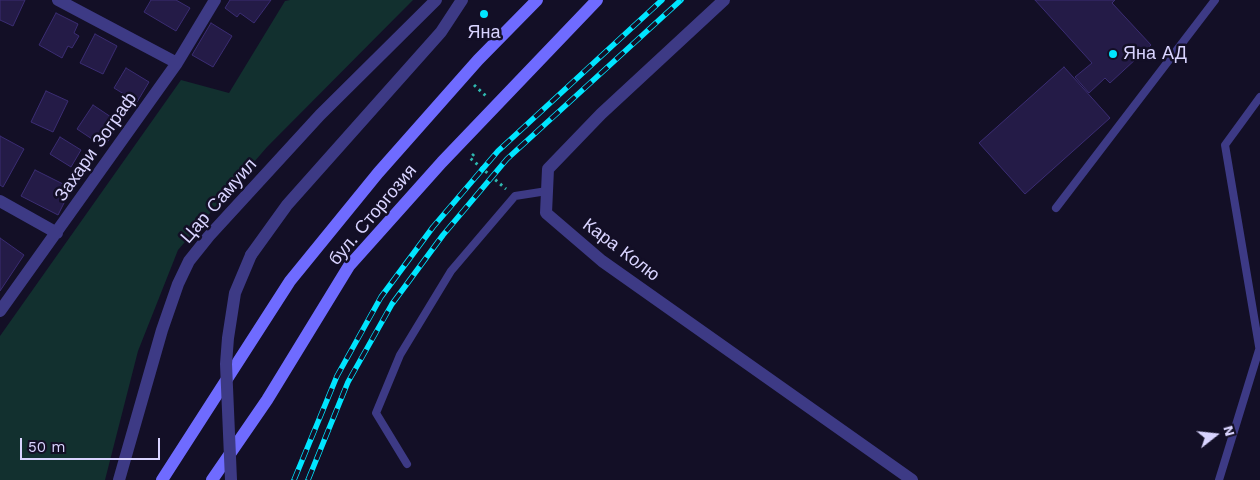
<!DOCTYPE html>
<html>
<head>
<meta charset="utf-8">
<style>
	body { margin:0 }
	#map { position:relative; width:1260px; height:480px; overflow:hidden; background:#130f26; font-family:"Work Sans",sans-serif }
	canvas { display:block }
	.north { position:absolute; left:1190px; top:410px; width:50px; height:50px; -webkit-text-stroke:4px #130f26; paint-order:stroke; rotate:74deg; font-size:14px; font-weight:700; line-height:20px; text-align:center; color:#d9d4ff }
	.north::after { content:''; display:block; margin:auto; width:18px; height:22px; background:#d9d4ff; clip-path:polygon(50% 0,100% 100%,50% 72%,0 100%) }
	.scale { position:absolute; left:20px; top:438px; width:140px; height:22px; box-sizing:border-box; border:2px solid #d9d4ff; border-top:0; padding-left:6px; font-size:15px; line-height:18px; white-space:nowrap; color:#d9d4ff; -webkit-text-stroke:4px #130f26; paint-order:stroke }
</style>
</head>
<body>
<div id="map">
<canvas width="1260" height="480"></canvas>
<div class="north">N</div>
<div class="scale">50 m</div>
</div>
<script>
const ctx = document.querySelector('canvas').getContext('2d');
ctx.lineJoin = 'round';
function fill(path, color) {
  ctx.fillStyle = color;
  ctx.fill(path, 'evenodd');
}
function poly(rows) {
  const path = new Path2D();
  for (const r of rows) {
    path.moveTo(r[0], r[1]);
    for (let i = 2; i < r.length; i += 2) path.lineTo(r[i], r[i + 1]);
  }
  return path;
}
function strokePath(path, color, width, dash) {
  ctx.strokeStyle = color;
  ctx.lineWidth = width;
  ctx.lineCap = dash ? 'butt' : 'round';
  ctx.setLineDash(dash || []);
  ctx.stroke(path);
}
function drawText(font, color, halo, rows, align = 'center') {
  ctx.font = font + ' "Work Sans",sans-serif';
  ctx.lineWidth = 5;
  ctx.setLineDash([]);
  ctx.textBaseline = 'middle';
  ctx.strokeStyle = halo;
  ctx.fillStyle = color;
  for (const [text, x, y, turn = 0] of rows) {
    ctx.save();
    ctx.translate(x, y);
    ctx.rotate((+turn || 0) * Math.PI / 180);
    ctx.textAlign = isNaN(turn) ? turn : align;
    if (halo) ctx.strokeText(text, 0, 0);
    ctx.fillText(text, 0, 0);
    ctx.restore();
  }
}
fill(poly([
	[290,0,413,0,267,147,178,250,138,351,105,480,0,480,0,336,181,80,229,93,285,1]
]), '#12302f');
const building = poly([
	[0,0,25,0,13,26,0,20,0,0],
	[151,0,176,0,190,8,176,31,144,12,151,0],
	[230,0,271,0,254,23,240,13,237,17,225,8,230,0],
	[1035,0,1115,0,1112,3,1151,45,1110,83,1105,78,1089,93,1075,77,1092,63,1035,0],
	[56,13,78,24,74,33,79,36,72,48,68,46,62,58,39,45,56,13],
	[211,23,232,36,213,67,192,55,211,23],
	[95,34,117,46,103,74,80,63,95,34],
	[1064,67,1110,118,1025,194,979,143,1064,67],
	[126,68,149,82,137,102,114,88,126,68],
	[46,91,68,101,53,132,31,122,46,91],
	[93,105,120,123,104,147,77,129,93,105],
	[0,136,24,149,3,187,0,185,0,136],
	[60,137,81,150,71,167,50,154,60,137],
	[35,170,69,187,63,198,66,199,58,215,21,196,35,170],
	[0,238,24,255,0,291,0,238]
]);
fill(building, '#241b47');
strokePath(building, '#3b2d73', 1);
strokePath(poly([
	[474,85,486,96],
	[474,154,470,158,506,189]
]), '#2fb8b0', 3, [2.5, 4]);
strokePath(poly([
	[1260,97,1225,145,1260,352],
	[1056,208,1215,0],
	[407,464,376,413,400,355,451,271,515,196,547,191],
	[1219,480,1259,350]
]), '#3d3a85', 8);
strokePath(poly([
	[58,0,177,63],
	[724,0,601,114,548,169,546,213,602,261,912,480],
	[0,201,57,233],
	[0,311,177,63,215,0]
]), '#3d3a85', 12);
strokePath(poly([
	[251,255,287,205,441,32,462,0],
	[119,480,162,330,178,284,189,261,209,236,320,115,436,0]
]), '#3d3a85', 12);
strokePath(poly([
	[162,480,290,281,378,173,478,60,537,0],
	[212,480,267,400,349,266,442,162,597,0]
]), '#6f6bff', 12);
const rail = poly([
	[294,480,337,376,381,297,433,227,498,151,662,0],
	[308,480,348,382,392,304,443,235,507,159,681,0]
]);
strokePath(rail, '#00e5ff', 5.5);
strokePath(rail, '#130f26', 4, [11]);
strokePath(poly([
	[231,480,226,364,228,338,235,293,251,255]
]), '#3d3a85', 12);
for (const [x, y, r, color] of [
	[484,14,5,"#00e5ff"],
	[1113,54,5,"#00e5ff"]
]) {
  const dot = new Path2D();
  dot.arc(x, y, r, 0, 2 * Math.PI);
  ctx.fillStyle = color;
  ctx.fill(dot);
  strokePath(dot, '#130f26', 2);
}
drawText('18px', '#d9d4ff', '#130f26', [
	["Яна",484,33],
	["Яна АД",1123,54,"left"]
]);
drawText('18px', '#d9d4ff', '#130f26', [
	["Захари Зограф",96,147,-55],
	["Цар Самуил",219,201,-49],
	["бул. Сторгозия",373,215,-50],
	["Кара Колю",621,250,37]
]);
</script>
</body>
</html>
